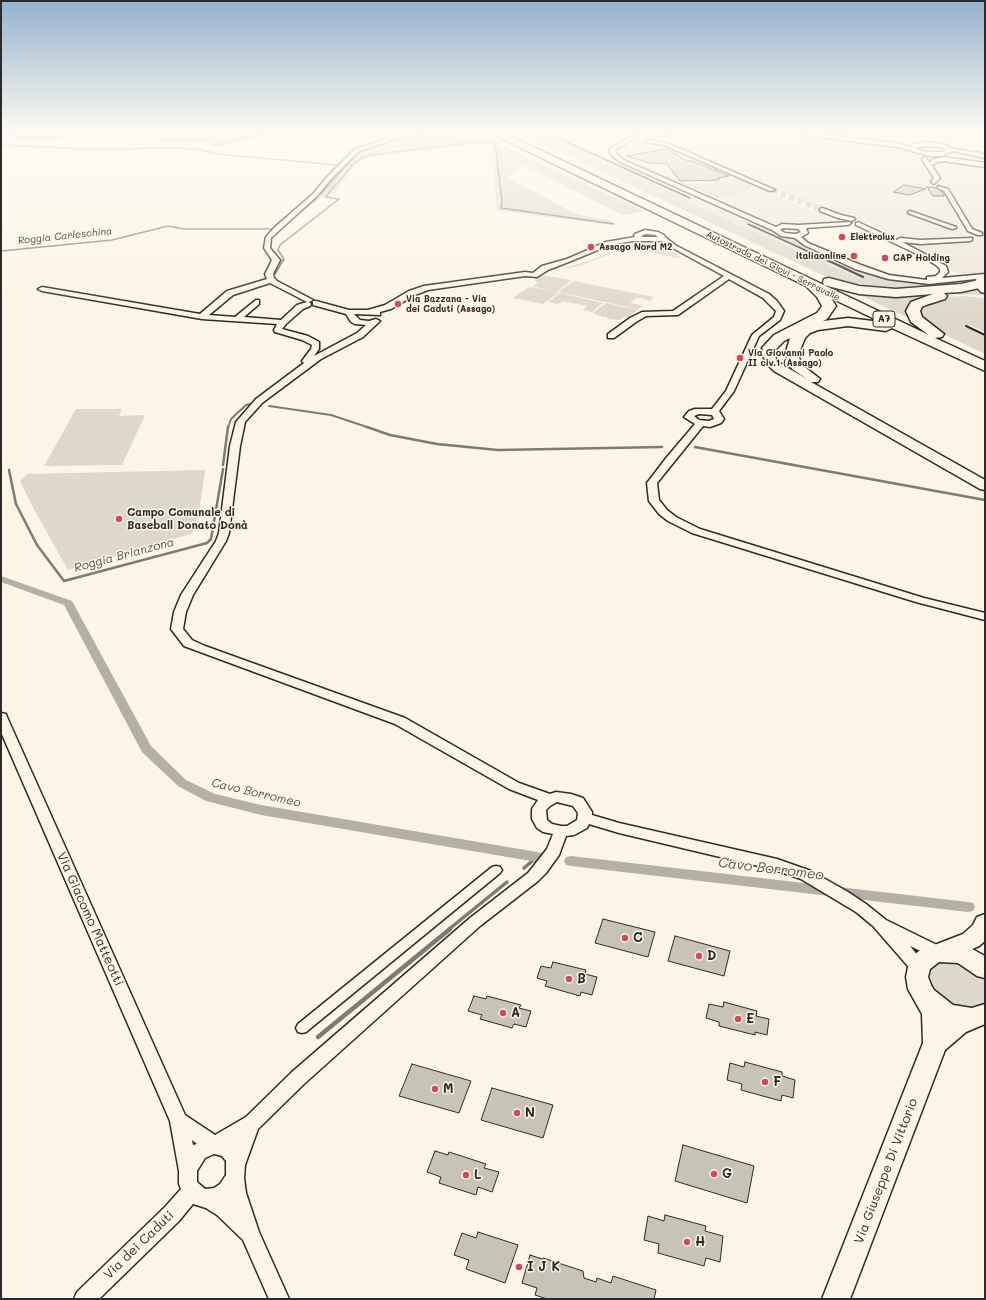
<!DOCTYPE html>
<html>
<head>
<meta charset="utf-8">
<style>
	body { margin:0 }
	#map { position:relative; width:986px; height:1300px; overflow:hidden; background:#fcf5e5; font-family:Mali,sans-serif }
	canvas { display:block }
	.frame { position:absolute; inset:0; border:2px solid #2b2b2b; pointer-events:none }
</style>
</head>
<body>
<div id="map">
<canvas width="986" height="1300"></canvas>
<div class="frame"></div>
</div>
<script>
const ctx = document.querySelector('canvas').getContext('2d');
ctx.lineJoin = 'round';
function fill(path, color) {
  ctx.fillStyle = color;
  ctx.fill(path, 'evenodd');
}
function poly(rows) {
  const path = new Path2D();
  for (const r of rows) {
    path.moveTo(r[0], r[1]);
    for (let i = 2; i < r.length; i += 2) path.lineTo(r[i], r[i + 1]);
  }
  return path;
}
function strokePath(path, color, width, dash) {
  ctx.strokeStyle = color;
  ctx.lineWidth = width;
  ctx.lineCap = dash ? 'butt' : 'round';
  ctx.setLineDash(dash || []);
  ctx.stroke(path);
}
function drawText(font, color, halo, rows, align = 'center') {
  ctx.font = font + ' Mali,sans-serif';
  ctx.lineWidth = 3;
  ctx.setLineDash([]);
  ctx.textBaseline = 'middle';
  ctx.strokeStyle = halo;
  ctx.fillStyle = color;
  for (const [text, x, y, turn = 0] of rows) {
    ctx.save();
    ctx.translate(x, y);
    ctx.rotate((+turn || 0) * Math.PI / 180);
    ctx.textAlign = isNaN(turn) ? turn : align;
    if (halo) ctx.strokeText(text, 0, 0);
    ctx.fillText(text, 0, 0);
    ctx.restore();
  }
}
fill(poly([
	[544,133,549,133,689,196,696,197,865,277,859,278,751,230,740,226,683,200,683,198],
	[680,133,817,133,903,144,926,144,985,156,985,274,960,275,883,230,857,219,820,208,665,142,663,140,664,137,669,135],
	[827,133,916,133,979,141,985,139,985,154,956,150,940,144,907,143],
	[632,142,658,144,838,222,802,226,775,224,754,219,621,157,616,152,617,148]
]), '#ece6d7');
fill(poly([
	[425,133,478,133,532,160,645,211,623,215,524,165,507,177,576,214,615,222,609,225,497,210,491,144,482,143,366,158,355,166,332,196,322,198,320,194,358,152,394,138],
	[519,133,548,133,544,134,683,198,685,199,684,200,740,226,751,230,859,278,864,277,752,225,754,225,753,223,766,226,776,233,794,239,856,268,871,274,930,283,949,282,982,277,974,283,875,291,833,280],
	[591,133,641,133,626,137,613,138],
	[743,180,753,184,748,190,735,196,717,198,689,185],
	[635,242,661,245,678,254,677,255,682,259,653,253,663,248,641,244,638,246,653,251,650,253,622,249,580,266,566,269,563,268,591,260],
	[544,276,554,277,572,280,556,292,533,286,537,284,535,280,536,278],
	[574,281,654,297,650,301,641,298,635,298,631,302,631,303,644,306,637,309,558,292],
	[533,287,547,290,558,293,543,304,513,298,527,288],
	[977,288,985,292,985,295,951,294,930,297,911,319,853,292],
	[560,293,603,303,592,312,583,310,587,306,563,301,558,304,548,302],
	[962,296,985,298,985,332,970,325,964,327,985,336,985,354,930,328,916,310,918,307,944,297],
	[606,303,638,310,629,317,624,317,620,320,607,319,607,317,603,317,593,313],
	[76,409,122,409,119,416,145,415,122,465,44,466],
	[205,470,197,528,191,534,68,570,35,511,20,481,27,474],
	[938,961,959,961,979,971,985,979,985,1003,979,1008,970,1010,950,1007,928,987,927,972]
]), '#ded8ca');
const water = poly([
	[1,133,69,133,60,138,51,140,27,140,1,134,1,133],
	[169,133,273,133,268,135,221,145,214,145,212,142,165,141,157,139,169,133]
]);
fill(water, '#b4b0a5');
strokePath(water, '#7d7b74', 1);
strokePath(poly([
	[1,145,83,149,184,148,202,150,217,154,337,165],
	[352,165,362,158,370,155,476,142,495,142,502,201,501,208,614,224],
	[320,195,347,165,363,150,392,141,431,133],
	[326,196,352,166,350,165],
	[286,224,319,197],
	[1,251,112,240,168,226,184,229,273,229],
	[283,261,284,259,278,250,280,245,339,199,326,197]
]), '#7d7b74', 1.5);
strokePath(poly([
	[275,274,283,260],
	[269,406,331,415,370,428],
	[228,428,231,419,246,405,250,404]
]), '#7d7b74', 2);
strokePath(poly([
	[367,427,390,435,437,444,498,450,662,447],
	[695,447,985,500],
	[223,465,228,427],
	[9,470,16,504,37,545,64,581,207,543,211,539,223,469]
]), '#7d7b74', 2.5);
strokePath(poly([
	[524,868,537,857],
	[448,930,507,882]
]), '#7d7b74', 3.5);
strokePath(poly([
	[318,1037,450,929]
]), '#7d7b74', 4.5);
fill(poly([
	[1,576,72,601,151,746,186,780,215,794,261,805,537,852,542,853,544,857,542,861,537,862,261,815,206,801,178,786,142,752,64,605,1,582,1,576],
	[571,856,968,902,973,903,975,907,973,911,968,912,571,866,566,865,564,861,566,857,571,856]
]), '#b4b0a5');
const building = poly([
	[667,149,687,161,692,161,729,176,718,178,719,180,680,181,667,164,650,163,626,156,667,149],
	[904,185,910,186,926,189,909,195,893,192,904,185],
	[927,187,937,188,942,192,944,196,933,196,927,187],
	[603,919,655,932,648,957,595,943,603,919],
	[675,936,730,951,724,976,668,961,675,936],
	[553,962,586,970,585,974,597,977,592,995,581,992,580,996,545,986,547,981,537,978,541,966,551,968,553,962],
	[474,996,486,999,487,996,521,1005,519,1008,531,1011,526,1027,514,1024,512,1028,480,1019,482,1015,468,1011,474,996],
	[724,1002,757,1011,756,1016,769,1019,767,1035,755,1032,755,1035,719,1026,719,1022,706,1018,709,1004,723,1007,724,1002],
	[745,1062,782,1072,782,1076,795,1080,793,1098,782,1095,781,1101,741,1090,742,1084,727,1080,730,1063,744,1067,745,1062],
	[412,1064,471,1081,459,1113,399,1096,412,1064],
	[492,1088,553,1105,543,1138,481,1120,492,1088],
	[683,1145,754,1166,747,1203,675,1181,683,1145],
	[435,1151,448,1155,449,1152,486,1164,484,1168,499,1172,492,1192,478,1187,476,1195,439,1183,441,1177,427,1172,435,1151],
	[665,1215,706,1226,705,1231,723,1236,720,1262,706,1258,704,1266,658,1253,659,1244,644,1240,648,1216,664,1221,665,1215],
	[478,1232,518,1245,505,1283,466,1269,469,1260,454,1255,462,1233,476,1238,478,1232],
	[530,1255,542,1259,543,1258,583,1271,584,1278,596,1282,597,1278,611,1283,613,1276,656,1290,654,1299,547,1299,535,1295,537,1288,522,1283,530,1255]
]);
fill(building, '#c8c3b7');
strokePath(building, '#2b2b2b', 1);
strokePath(poly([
	[772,190,822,210]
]), '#d2cdc0', 6, [6, 3]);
const pedestrian = poly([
	[910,211,956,227,956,228,952,229,908,213,908,212,910,211],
	[496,866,500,867,502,870,500,873,306,1032,302,1033,298,1032,296,1028,298,1024,492,867,496,866]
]);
const minor = poly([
	[391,133,397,133,390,141,359,151,331,179,317,196,271,238,270,248,280,260,273,274,274,278,277,281,313,300,309,302,311,304,310,306,303,309,286,324,282,329,308,336,319,342,319,349,314,356,357,333,366,325,355,324,351,322,346,314,313,305,313,301,316,301,349,310,368,310,385,305,409,291,424,286,525,272,533,273,542,266,567,259,606,242,635,237,634,235,635,234,645,230,658,232,664,235,665,237,675,245,769,294,777,301,784,311,780,320,759,336,734,391,719,411,724,419,721,423,710,427,703,426,657,483,659,500,667,510,676,517,700,529,924,598,985,613,985,620,916,602,692,533,668,521,659,514,649,501,647,483,667,457,695,424,684,417,689,411,695,409,712,409,726,391,752,335,774,317,776,311,763,298,729,279,678,315,646,316,636,322,614,338,608,338,608,334,630,318,642,312,673,311,724,276,671,247,662,241,633,241,610,245,571,261,548,270,537,277,525,276,428,290,415,295,391,309,380,312,380,315,354,314,360,320,369,321,376,319,380,321,363,337,321,359,262,403,245,422,240,446,229,533,226,541,193,595,186,612,183,629,192,640,205,646,405,718,519,783,550,794,556,792,571,794,583,798,592,812,592,815,619,823,777,859,811,871,848,892,866,904,886,920,943,948,945,953,943,958,937,959,910,946,927,967,925,972,919,974,913,972,873,926,856,912,801,879,775,870,619,833,589,824,587,828,574,835,566,836,559,855,546,873,538,881,480,926,304,1084,258,1129,245,1165,244,1178,246,1193,259,1232,289,1299,269,1299,243,1240,217,1215,206,1208,193,1204,179,1221,99,1299,74,1299,77,1292,165,1207,181,1189,179,1184,179,1171,170,1121,1,732,1,713,6,714,7,717,185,1115,215,1135,246,1117,292,1072,470,918,528,873,547,849,553,834,543,832,537,828,532,819,532,809,538,800,509,789,395,724,184,646,171,629,174,612,181,595,216,541,219,533,230,446,236,422,256,399,304,363,302,361,311,349,312,345,302,340,275,332,274,330,277,324,202,319,42,291,38,289,42,287,200,314,227,291,267,279,265,274,272,260,264,248,266,237,275,227,313,194,327,177,355,149,386,139,391,133],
	[646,234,655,235,658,237,643,237,641,236,646,234],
	[270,283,307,302,297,305,281,320,244,317,259,304,259,300,256,300,235,317,209,315,233,295,270,283],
	[699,414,712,415,714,419,709,421,699,420,694,416,699,414],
	[557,802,573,806,578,813,577,820,567,826,561,826,552,824,547,820,546,810,550,806,557,802],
	[192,1140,197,1144,193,1145,192,1140],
	[214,1154,222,1156,226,1161,226,1175,220,1184,214,1188,205,1189,197,1182,197,1171,205,1158,214,1154],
	[650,133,673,133,670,135,651,136,648,134,650,133],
	[801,133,813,133,897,143,910,147,913,144,926,142,944,144,949,148,985,154,985,158,953,151,942,156,930,156,897,147,804,135,801,133],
	[926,146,942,147,946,151,941,152,930,152,921,151,915,148,926,146],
	[632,136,637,137,615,150,616,153,624,160,776,227,782,224,798,225,850,222,851,223,848,225,806,228,808,233,801,237,808,243,861,265,889,275,927,280,927,277,936,276,940,272,940,269,936,265,919,255,856,225,856,223,858,222,897,240,900,238,921,240,972,238,972,240,970,241,921,244,902,242,923,253,946,266,948,272,942,278,985,274,985,278,929,284,888,279,855,269,804,245,795,238,781,236,774,231,620,162,611,155,609,149,632,136],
	[783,228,798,229,801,232,796,234,785,233,780,230,783,228],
	[647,139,667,143,775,190,770,191,664,145,645,142,644,141,647,139],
	[925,157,930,163,932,160,943,157,985,163,985,167,943,161,936,162,935,164,931,164,940,178,934,184,931,182,934,178,922,159,925,157],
	[938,186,948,189,972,229,982,233,982,235,978,235,968,231,944,191,938,188,938,186],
	[822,208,841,215,854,218,855,219,852,221,838,218,820,211,820,209,822,208]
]);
const secondary = poly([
	[985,275,984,284,985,293,981,292,974,284,977,278,985,275],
	[769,345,773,346,775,348,776,361,807,379,792,369,787,359,787,352,789,350,797,350,801,364,820,379,818,382,811,382,985,480,985,490,980,489,774,371,767,364,763,356,763,348,765,346,769,345],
	[985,914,985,941,979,946,972,949,985,956,985,978,977,976,958,963,939,962,930,969,928,977,931,985,934,990,953,1005,972,1008,985,1004,985,1024,966,1032,945,1050,850,1299,822,1299,923,1043,922,1014,908,989,906,977,908,967,914,955,919,951,963,934,973,925,977,917,985,914]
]);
const motorway = poly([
	[493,133,504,133,929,335,911,322,906,311,911,302,933,294,896,297,859,294,824,285,823,282,824,279,829,278,859,286,896,289,961,284,979,280,984,281,985,283,984,287,961,292,944,293,947,296,945,299,926,305,922,307,920,311,922,317,944,334,942,337,935,338,985,361,985,371,892,328,886,331,848,326,818,330,810,333,805,338,798,355,793,356,788,355,786,352,790,338,784,341,774,351,769,352,764,351,762,348,774,335,817,313,822,306,817,297,806,286,494,135,493,133],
	[831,298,881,322,848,318,823,321,827,319,836,306,831,298]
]);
strokePath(pedestrian, '#2b2b2b', 3);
strokePath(minor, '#2b2b2b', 3);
strokePath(secondary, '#2b2b2b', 3);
strokePath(motorway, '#2b2b2b', 3);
fill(pedestrian, '#fcf5e5');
fill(minor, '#fcf5e5');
fill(secondary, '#fcf5e5');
fill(motorway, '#fcf5e5');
strokePath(poly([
	[547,133,690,198],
	[748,224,829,261]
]), '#2b2b2b', 1.5);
strokePath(poly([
	[827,260,863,277],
	[966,326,985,335]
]), '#2b2b2b', 2);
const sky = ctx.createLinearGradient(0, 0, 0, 315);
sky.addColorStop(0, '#93b2cd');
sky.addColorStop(0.42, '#fefaf3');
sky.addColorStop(1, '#fefaf300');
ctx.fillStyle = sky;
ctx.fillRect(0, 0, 986, 315);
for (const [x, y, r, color] of [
	[842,237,4,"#d1495b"],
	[591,247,4,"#d1495b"],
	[854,256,4,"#d1495b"],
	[885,258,4,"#d1495b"],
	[398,304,4,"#d1495b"],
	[740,358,4,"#d1495b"],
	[119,519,4,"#d1495b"],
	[625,938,4,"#d1495b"],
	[699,956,4,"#d1495b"],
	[569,979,4,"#d1495b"],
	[503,1013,4,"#d1495b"],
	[738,1019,4,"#d1495b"],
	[765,1082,4,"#d1495b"],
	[435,1089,4,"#d1495b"],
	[517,1113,4,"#d1495b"],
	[714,1174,4,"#d1495b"],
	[466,1175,4,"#d1495b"],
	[687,1242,4,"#d1495b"],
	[519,1267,4,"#d1495b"]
]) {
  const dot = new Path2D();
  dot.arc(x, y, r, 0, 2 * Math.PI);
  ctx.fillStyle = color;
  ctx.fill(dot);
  strokePath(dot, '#fcf5e5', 1.5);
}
drawText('bold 9px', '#2b2b2b', '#fcf5e5', [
	["Elektrolux",850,237],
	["Assago Nord M2",599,247],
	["italiaonline",846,256,"right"],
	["CAP Holding",893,258],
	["Via Bazzana - Via",406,299],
	["dei Caduti (Assago)",406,309],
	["Via Giovanni Paolo",748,353],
	["II civ.1 (Assago)",748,363]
], 'left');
drawText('9px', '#2b2b2b', '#fcf5e5', [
	["Autostrada dei Giovi - Serravalle",773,266,26]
]);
drawText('italic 10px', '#545350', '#fcf5e5', [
	["Roggia Carleschina",65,236,-6]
]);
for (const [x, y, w] of [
	[884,319,22]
]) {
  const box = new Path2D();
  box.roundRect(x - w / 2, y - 8, w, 16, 3);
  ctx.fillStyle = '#fcf5e5';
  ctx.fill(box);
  strokePath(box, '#2b2b2b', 1);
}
drawText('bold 10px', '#2b2b2b', null, [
	["A7",884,319]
]);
drawText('bold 11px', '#2b2b2b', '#fcf5e5', [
	["Campo Comunale di",127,513],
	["Baseball Donato Donà",127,526]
], 'left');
drawText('italic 12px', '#545350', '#fcf5e5', [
	["Roggia Brianzona",124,555,-15],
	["Cavo Borromeo",256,793,13]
]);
drawText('13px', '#2b2b2b', '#fcf5e5', [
	["Via Giacomo Matteotti",90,919,66],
	["Via Giuseppe Di Vittorio",886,1171,-69],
	["Via dei Caduti",139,1245,-44]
]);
drawText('bold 13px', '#2b2b2b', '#fcf5e5', [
	["C",633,938],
	["D",707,956],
	["B",577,979],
	["A",511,1013],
	["E",746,1019],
	["F",773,1082],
	["M",443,1089],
	["N",525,1113],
	["G",722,1174],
	["L",474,1175],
	["H",695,1242],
	["I J K",527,1267]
], 'left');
drawText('italic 14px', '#545350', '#fcf5e5', [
	["Cavo Borromeo",771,869,7]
]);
</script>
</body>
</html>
